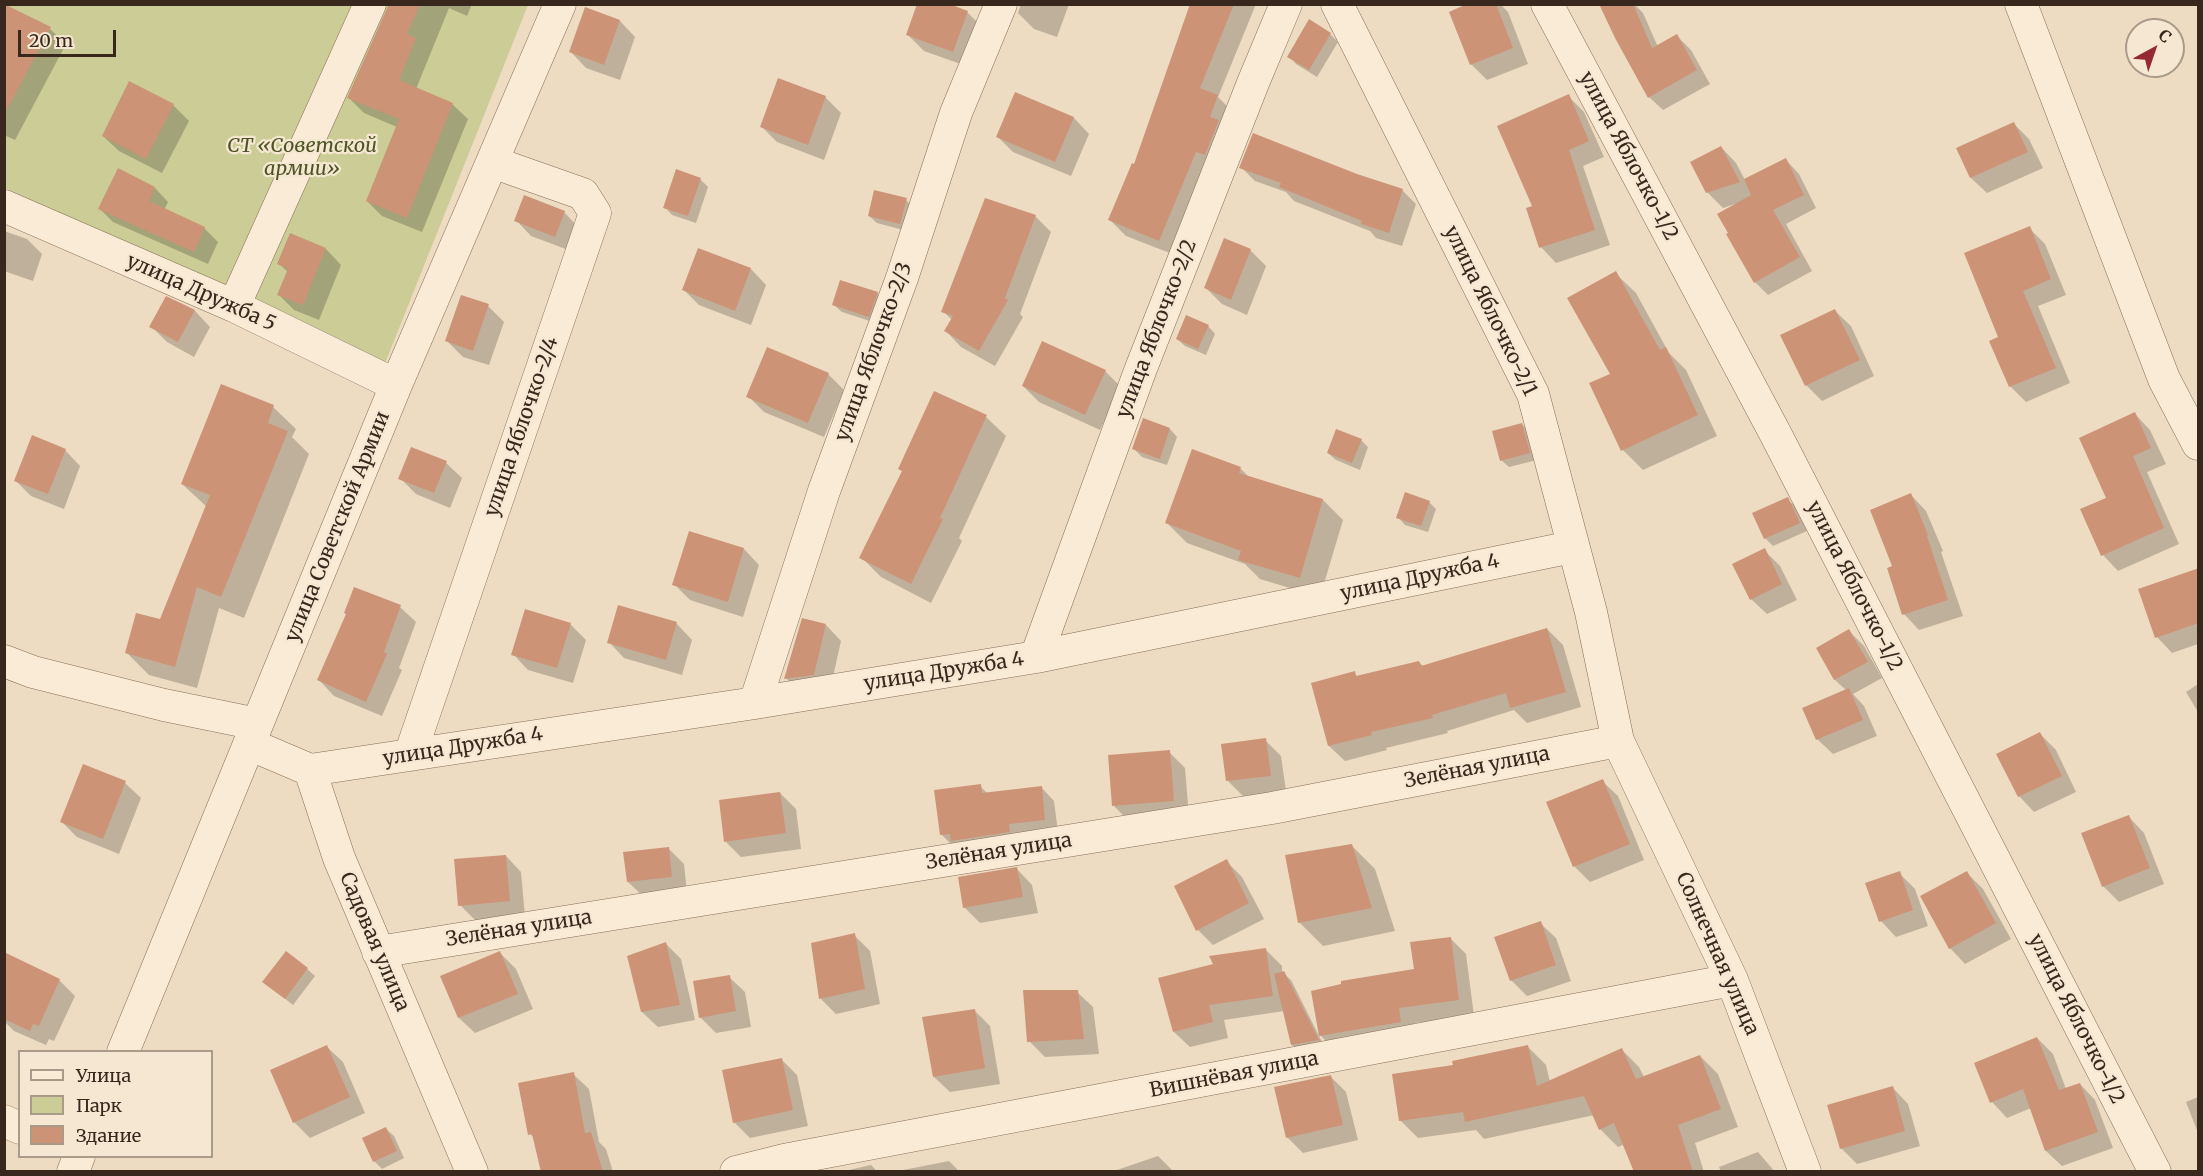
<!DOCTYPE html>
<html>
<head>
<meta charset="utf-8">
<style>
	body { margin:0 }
	#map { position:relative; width:2203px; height:1176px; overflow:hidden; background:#eedcc2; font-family:Merriweather,serif }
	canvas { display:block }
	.frame { position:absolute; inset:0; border:6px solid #37271d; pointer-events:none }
	.legend { position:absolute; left:18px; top:1050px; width:195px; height:108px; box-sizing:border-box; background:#f5e7d1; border:2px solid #a99a89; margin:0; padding:8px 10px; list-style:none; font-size:18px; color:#37271d }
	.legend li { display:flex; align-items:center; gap:12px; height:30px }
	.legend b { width:30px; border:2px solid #a99a89 }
	.north { position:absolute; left:2125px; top:18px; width:60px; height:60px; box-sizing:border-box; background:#f5e7d1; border:2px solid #a99a89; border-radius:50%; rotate:40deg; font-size:16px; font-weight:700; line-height:24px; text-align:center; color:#37271d }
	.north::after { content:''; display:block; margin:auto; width:21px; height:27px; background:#972934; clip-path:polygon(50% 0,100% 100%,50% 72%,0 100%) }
	.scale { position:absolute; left:18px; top:30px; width:98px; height:27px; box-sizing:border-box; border:3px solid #37271d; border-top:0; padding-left:8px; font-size:18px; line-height:21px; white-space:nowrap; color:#37271d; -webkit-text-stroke:4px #f5e7d1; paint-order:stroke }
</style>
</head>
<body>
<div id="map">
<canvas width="2203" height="1176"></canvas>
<div class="frame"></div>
<ul class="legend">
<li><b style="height:8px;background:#f9ebd5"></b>Улица</li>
<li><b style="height:16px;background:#cbcc96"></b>Парк</li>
<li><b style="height:16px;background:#cc9377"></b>Здание</li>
</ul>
<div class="north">С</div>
<div class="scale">20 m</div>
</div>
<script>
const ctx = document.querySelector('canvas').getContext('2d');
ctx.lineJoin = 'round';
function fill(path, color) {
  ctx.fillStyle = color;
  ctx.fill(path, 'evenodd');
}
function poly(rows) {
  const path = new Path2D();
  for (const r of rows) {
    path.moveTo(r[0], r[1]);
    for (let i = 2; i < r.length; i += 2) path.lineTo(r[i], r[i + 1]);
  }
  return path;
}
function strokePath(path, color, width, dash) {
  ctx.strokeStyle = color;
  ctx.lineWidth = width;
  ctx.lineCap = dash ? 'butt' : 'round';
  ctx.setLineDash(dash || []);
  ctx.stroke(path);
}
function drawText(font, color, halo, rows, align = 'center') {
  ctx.font = font + ' Merriweather,serif';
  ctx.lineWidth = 4.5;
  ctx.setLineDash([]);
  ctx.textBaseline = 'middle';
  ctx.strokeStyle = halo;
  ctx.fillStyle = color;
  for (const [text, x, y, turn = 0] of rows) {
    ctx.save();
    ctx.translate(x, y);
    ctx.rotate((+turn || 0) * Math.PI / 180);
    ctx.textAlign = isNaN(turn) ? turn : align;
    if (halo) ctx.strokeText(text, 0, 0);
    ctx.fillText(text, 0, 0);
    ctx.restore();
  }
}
fill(poly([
	[5,5,528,5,384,366,5,188]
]), '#cbcc96');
fill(poly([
	[391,4,472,4,467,16,449,8,416,89,452,104,468,119,422,232,382,216,367,201,397,127,364,113,349,98],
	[1021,4,1069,4,1057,37,1034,29,1018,13],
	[1191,4,1256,4,1218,97,1233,112,1175,255,1126,236,1110,220,1135,166],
	[1472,4,1500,4,1508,12,1528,64,1487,80,1471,64],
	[1618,4,1634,4,1643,13,1658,47,1677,36,1691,50,1710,84,1663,110,1649,97],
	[4,5,50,29,66,44,15,140,4,135],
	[967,12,983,28,969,67,924,51,908,35],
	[620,21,635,37,620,80,586,68,571,52],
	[1330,34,1338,42,1317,77,1296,64,1289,56],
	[1016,94,1074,118,1089,134,1071,176,1013,152,997,136],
	[1568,96,1584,112,1604,157,1583,166,1610,245,1556,263,1541,247,1534,207],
	[825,97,841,113,824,160,777,142,762,127],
	[173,105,189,121,162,173,119,151,103,136],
	[2014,124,2029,139,2043,168,1987,193,1971,178,1958,149],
	[1721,147,1736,163,1745,180,1786,160,1799,174,1816,208,1786,224,1812,271,1768,295,1755,282,1735,204,1723,208,1707,192],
	[1241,167,1356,175,1402,190,1416,204,1402,246,1376,238,1370,231,1294,201,1286,192,1255,181],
	[700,179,708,187,696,223,672,215,665,207],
	[155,188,168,202,164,210,204,228,218,242,208,264,113,222,100,209],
	[906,200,913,207,907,231,877,223,869,216],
	[564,212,579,228,571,251,531,236,516,220],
	[1035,216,1051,232,1020,314,1023,317,995,366,961,347,946,331,952,320,943,311],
	[2029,228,2045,244,2066,295,2038,306,2070,383,2026,402,2010,386,2000,338],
	[4,231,27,239,42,254,33,281,4,271],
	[290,235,326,249,341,265,319,320,294,310,278,294,288,272,278,263],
	[1225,240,1250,250,1266,266,1247,315,1222,304,1206,288],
	[751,269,766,285,751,325,699,305,684,290],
	[1615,273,1636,293,1669,353,1686,370,1717,436,1643,470,1623,450,1612,374],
	[877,293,885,301,876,323,842,312,834,305],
	[167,298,195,311,210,327,194,357,167,342,151,326],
	[488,306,504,322,489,365,463,357,447,341],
	[1835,311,1851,326,1874,376,1822,401,1806,385],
	[1208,326,1215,334,1206,355,1185,346,1177,339],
	[1105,371,1120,386,1100,430,1039,402,1023,386],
	[828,374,844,390,824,437,764,412,748,396],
	[221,386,273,407,296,429,292,437,309,454,244,618,219,608,197,688,149,675,127,653,161,621,207,507,182,484],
	[935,393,986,417,1006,436,959,538,962,541,931,603,881,577,861,557,903,472],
	[2135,414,2150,430,2166,464,2147,472,2179,544,2118,571,2103,555,2108,498],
	[1522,424,1529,432,1537,460,1509,467,1501,460],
	[1170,429,1177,437,1167,465,1142,457,1134,449],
	[1361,440,1368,447,1360,470,1336,460,1328,453],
	[65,450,80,466,64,509,31,496,16,481],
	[1193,451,1241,469,1250,478,1323,500,1343,520,1320,597,1260,579,1245,564,1187,543,1167,523],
	[446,463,462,478,450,508,416,494,400,478],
	[1911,495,1926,511,1943,551,1941,552,1963,616,1919,630,1904,614,1894,567],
	[1787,499,1795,506,1807,531,1773,546,1765,538,1754,514],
	[1429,502,1436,509,1428,532,1405,525,1398,517],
	[744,549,759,565,743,617,690,600,674,584],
	[1764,550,1780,566,1797,600,1767,614,1751,599],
	[2198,571,2198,644,2172,653,2157,637,2140,590],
	[355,589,400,607,416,622,399,668,402,670,382,716,334,696,319,680,348,615],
	[619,607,677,624,692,640,682,675,624,658,609,642],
	[570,624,586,640,573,683,528,670,513,654],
	[826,625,841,641,830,690,801,694,786,678],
	[1547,629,1563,645,1581,707,1527,723,1514,710,1447,731,1448,733,1386,748,1387,750,1345,761,1329,746,1354,673,1358,677,1419,662,1424,667],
	[1849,631,1864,646,1882,678,1853,694,1864,706,1877,736,1833,754,1817,739,1847,691,1835,680,1818,648],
	[2198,684,2198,712,2186,692],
	[2040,734,2056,750,2076,792,2034,812,2019,796],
	[1265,740,1281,756,1286,791,1243,796,1228,781],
	[1169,752,1185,768,1189,816,1129,821,1114,806],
	[1602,781,1618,796,1644,860,1590,882,1574,866],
	[125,783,141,798,119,854,77,837,62,822],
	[980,786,988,794,1041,787,1054,801,1058,832,954,847,941,834],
	[780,793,796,809,801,849,741,857,726,842],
	[2129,817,2144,833,2164,884,2119,902,2103,886],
	[1351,845,1375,869,1395,931,1323,946,1299,922],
	[669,849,684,864,687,893,644,897,628,882],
	[506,856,521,872,525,917,476,921,460,905],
	[1226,861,1242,877,1264,919,1213,945,1198,930],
	[1017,869,1032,885,1038,913,980,923,964,907],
	[1899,873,1915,889,1928,926,1896,937,1881,921],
	[1967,873,1983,889,2011,939,1965,964,1950,948],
	[1540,923,1556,938,1571,981,1527,996,1511,980],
	[854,935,870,951,880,1004,836,1014,821,999],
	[1450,938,1466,954,1474,1016,1414,1023,1416,1037,1336,1051,1320,1035,1416,970],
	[665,943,681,959,695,1020,658,1027,642,1012],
	[1266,950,1282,966,1282,972,1291,980,1325,1048,1300,1052,1292,1045,1284,1011,1224,1020,1228,1038,1190,1047,1174,1032],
	[500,953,516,969,533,1009,475,1033,459,1018],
	[4,954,59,980,75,996,54,1041,49,1039,46,1045,14,1031,4,1021],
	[307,969,315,976,293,1005,264,982],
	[729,977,745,992,751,1027,716,1033,700,1017],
	[1077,992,1093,1007,1099,1054,1045,1057,1029,1041],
	[974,1010,990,1026,1000,1084,950,1092,934,1077],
	[2037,1038,2053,1054,2066,1089,2080,1084,2095,1100,2113,1148,2062,1166,2046,1151,2031,1108,2007,1118,1992,1102],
	[327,1047,343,1062,365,1113,310,1138,294,1122],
	[1528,1047,1546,1065,1550,1082,1621,1049,1639,1067,1644,1077,1700,1056,1718,1074,1738,1127,1695,1143,1704,1172,1636,1172,1625,1144,1618,1147,1600,1129,1594,1115,1484,1139,1476,1130,1418,1138,1400,1120,1454,1066],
	[782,1060,797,1075,808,1126,750,1138,734,1122],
	[573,1074,589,1089,599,1142,606,1149,613,1172,543,1172,534,1138,530,1134],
	[1330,1076,1346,1092,1358,1140,1303,1153,1287,1137],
	[1893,1088,1908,1104,1920,1146,1857,1164,1841,1148],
	[2198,1097,2198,1133,2186,1102],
	[386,1129,394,1136,404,1158,382,1169,374,1161],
	[1758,1152,1775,1172,1721,1172,1719,1167],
	[1158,1156,1174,1172,1111,1172],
	[949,1161,960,1172,893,1172],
	[871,1165,878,1172,840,1172]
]), '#0003');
fill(poly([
	[4,4,51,27,4,115],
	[389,4,420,4,407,34,416,38,399,80,453,103,407,218,366,201,399,119,347,98],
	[917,4,949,4,968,11,953,52,906,35],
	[1190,4,1234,4,1200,88,1218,95,1210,117,1219,120,1205,155,1196,152,1159,241,1108,220,1132,163,1134,164],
	[1467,4,1496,4,1513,48,1470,65,1449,12],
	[1599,4,1633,4,1652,48,1677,34,1697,70,1648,98,1615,38],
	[585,7,620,20,604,65,569,52],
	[1309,19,1331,33,1309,70,1287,57],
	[778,78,826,96,808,145,760,127],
	[129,81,174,104,146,159,102,136],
	[1015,92,1074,117,1055,162,996,137],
	[1569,94,1589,141,1569,150,1595,230,1539,248,1526,208,1532,206,1497,126],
	[2014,122,2028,152,1970,178,1956,148],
	[1253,133,1357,174,1403,189,1389,233,1361,224,1362,221,1279,187,1281,183,1239,168],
	[1721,146,1740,182,1706,193,1690,162],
	[1786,158,1804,195,1773,210,1800,257,1754,283,1726,234,1728,233,1717,214,1751,195,1744,179],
	[118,168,155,187,149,201,205,227,194,252,98,209],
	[676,169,701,178,688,216,663,208],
	[874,190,907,198,900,224,868,216],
	[524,195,565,211,555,237,514,221],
	[985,198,1036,215,1005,298,1008,300,979,351,944,331,953,316,941,312],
	[2030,226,2051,279,2023,291,2056,368,2009,387,1989,341,1998,337,1964,253],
	[290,233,326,248,303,305,277,295,288,269,277,264],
	[1224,238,1251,249,1231,300,1204,288],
	[698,248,751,268,735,311,682,290],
	[1616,271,1660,350,1666,347,1698,415,1621,451,1589,383,1610,374,1567,298],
	[840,280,878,292,869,317,832,305],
	[461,295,489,304,473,351,445,341],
	[166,296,195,310,178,342,149,327],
	[1835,309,1860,360,1805,386,1780,335],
	[1186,315,1209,325,1198,349,1176,339],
	[1042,341,1106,370,1085,415,1022,386],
	[767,347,829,373,808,423,746,397],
	[221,384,274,405,268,423,288,431,221,597,197,587,175,667,125,653,136,613,160,619,210,495,181,484],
	[934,391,987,415,940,518,943,519,911,584,859,558,902,471,898,469],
	[2135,412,2151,448,2133,456,2164,528,2101,556,2080,509,2106,498,2079,438],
	[1143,418,1170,428,1160,459,1132,449],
	[1522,423,1530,453,1500,461,1492,431],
	[1336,429,1362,439,1352,463,1327,453],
	[32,435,66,449,48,494,14,481],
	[411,447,447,461,434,493,398,479],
	[1192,449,1241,467,1239,473,1323,499,1300,578,1238,560,1241,551,1165,523],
	[1405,492,1430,501,1421,526,1396,518],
	[1911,493,1928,535,1927,536,1948,600,1902,615,1887,568,1892,566,1870,510],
	[1788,497,1800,523,1764,539,1752,513],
	[689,531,744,548,728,602,672,585],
	[1765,548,1782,584,1750,600,1732,564],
	[2199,568,2199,623,2155,638,2138,589],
	[354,587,401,605,384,652,387,654,366,702,317,680,346,614,344,613],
	[618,605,677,622,666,660,607,643],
	[525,609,571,623,557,668,511,655],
	[802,618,826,624,814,675,784,679],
	[1547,628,1566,692,1510,708,1506,693,1432,715,1433,718,1371,732,1372,735,1328,746,1311,683,1355,671,1356,676,1419,661,1421,666],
	[1849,629,1868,662,1834,680,1816,648],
	[1849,688,1863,720,1816,740,1802,708],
	[2040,732,2062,776,2018,797,1996,754],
	[1266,738,1271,776,1226,781,1221,744],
	[1170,750,1174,801,1112,806,1108,755],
	[83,764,126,781,103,839,60,822],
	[1603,779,1630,844,1573,867,1546,802],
	[981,784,982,793,1042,786,1045,820,1009,824,1010,832,951,841,950,834,940,835,934,790],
	[780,792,786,833,724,842,719,800],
	[2129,815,2150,868,2102,887,2081,833],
	[1352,844,1372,908,1298,923,1285,855],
	[669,847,672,877,627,882,623,852],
	[506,855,510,901,458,906,454,859],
	[1227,859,1249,903,1196,931,1174,886],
	[1017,867,1023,897,963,908,958,877],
	[1900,871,1913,910,1879,922,1865,883],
	[1967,871,1996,923,1949,949,1920,896],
	[1541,921,1556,965,1510,981,1494,937],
	[855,933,865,989,819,999,811,943],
	[1451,937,1459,1000,1399,1008,1401,1022,1319,1036,1311,991,1341,984,1341,981,1414,969,1410,942],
	[666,942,680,1005,641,1012,627,956],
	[1266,948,1273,996,1209,1005,1213,1022,1173,1032,1158,978,1213,964,1209,956],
	[286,951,308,968,285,999,262,982],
	[500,951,518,994,458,1018,440,976],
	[4,952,60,979,39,1026,33,1024,30,1031,4,1019],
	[1284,971,1319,1040,1291,1045,1274,974],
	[730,975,736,1011,699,1018,693,981],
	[1023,990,1078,990,1084,1039,1027,1042],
	[975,1009,985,1068,933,1077,922,1017],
	[2037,1037,2059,1090,2080,1083,2098,1132,2045,1151,2023,1089,1990,1103,1974,1063],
	[327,1045,350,1097,293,1123,270,1070],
	[1528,1045,1537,1086,1622,1048,1636,1079,1700,1055,1721,1109,1678,1125,1693,1172,1634,1172,1614,1123,1599,1130,1584,1096,1465,1122,1463,1112,1399,1121,1392,1074,1453,1065,1452,1061],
	[782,1058,793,1110,733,1123,722,1070],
	[574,1072,585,1133,591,1132,603,1172,541,1172,532,1134,528,1135,518,1083],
	[1331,1075,1343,1125,1286,1138,1274,1087],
	[1893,1086,1905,1131,1840,1149,1827,1105],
	[386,1127,397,1151,373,1162,362,1138]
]), '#cc9377');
const street = poly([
	[1337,4,1533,394,1591,612,1618,741,1732,980,1805,1172],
	[1547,4,1775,433,2155,1172],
	[2021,4,2164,379,2198,444],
	[4,206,234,306,396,385],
	[234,306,370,4],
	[1036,657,1140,371,1253,83,1286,4],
	[4,661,33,672,164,705,257,724],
	[755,703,824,491,902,278,956,113,1001,4],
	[249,744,310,770,339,858,472,1172],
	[410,755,595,213,583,194,492,162],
	[310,770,755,703,1036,657,1572,547],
	[378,952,1272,808,1618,741],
	[123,1052,396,385,560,4],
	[4,1121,20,1128],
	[73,1172,79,1156],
	[736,1172,784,1160,1732,980]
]);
strokePath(street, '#886d59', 33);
strokePath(street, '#f9ebd5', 32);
drawText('italic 20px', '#4c5424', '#f5e7d1', [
	["СТ «Советской",302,146],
	["армии»",302,169]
]);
drawText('20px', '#37271d', '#f5e7d1', [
	["улица Яблочко-1/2",1628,156,62],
	["улица Дружба 5",201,293,24],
	["улица Яблочко-2/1",1490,311,64],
	["улица Яблочко-2/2",1157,329,-69],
	["улица Яблочко-2/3",874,352,-70],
	["улица Яблочко-2/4",522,427,-71],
	["улица Советской Армии",338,527,-68],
	["улица Дружба 4",1420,578,-12],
	["улица Яблочко-1/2",1854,586,63],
	["улица Дружба 4",944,672,-9],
	["улица Дружба 4",463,747,-9],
	["Зелёная улица",1477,768,-11],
	["Зелёная улица",999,852,-9],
	["Зелёная улица",519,929,-9],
	["Садовая улица",374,942,67],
	["Солнечная улица",1717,954,66],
	["улица Яблочко-1/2",2076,1019,63],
	["Вишнёвая улица",1234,1075,-11]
]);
</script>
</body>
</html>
